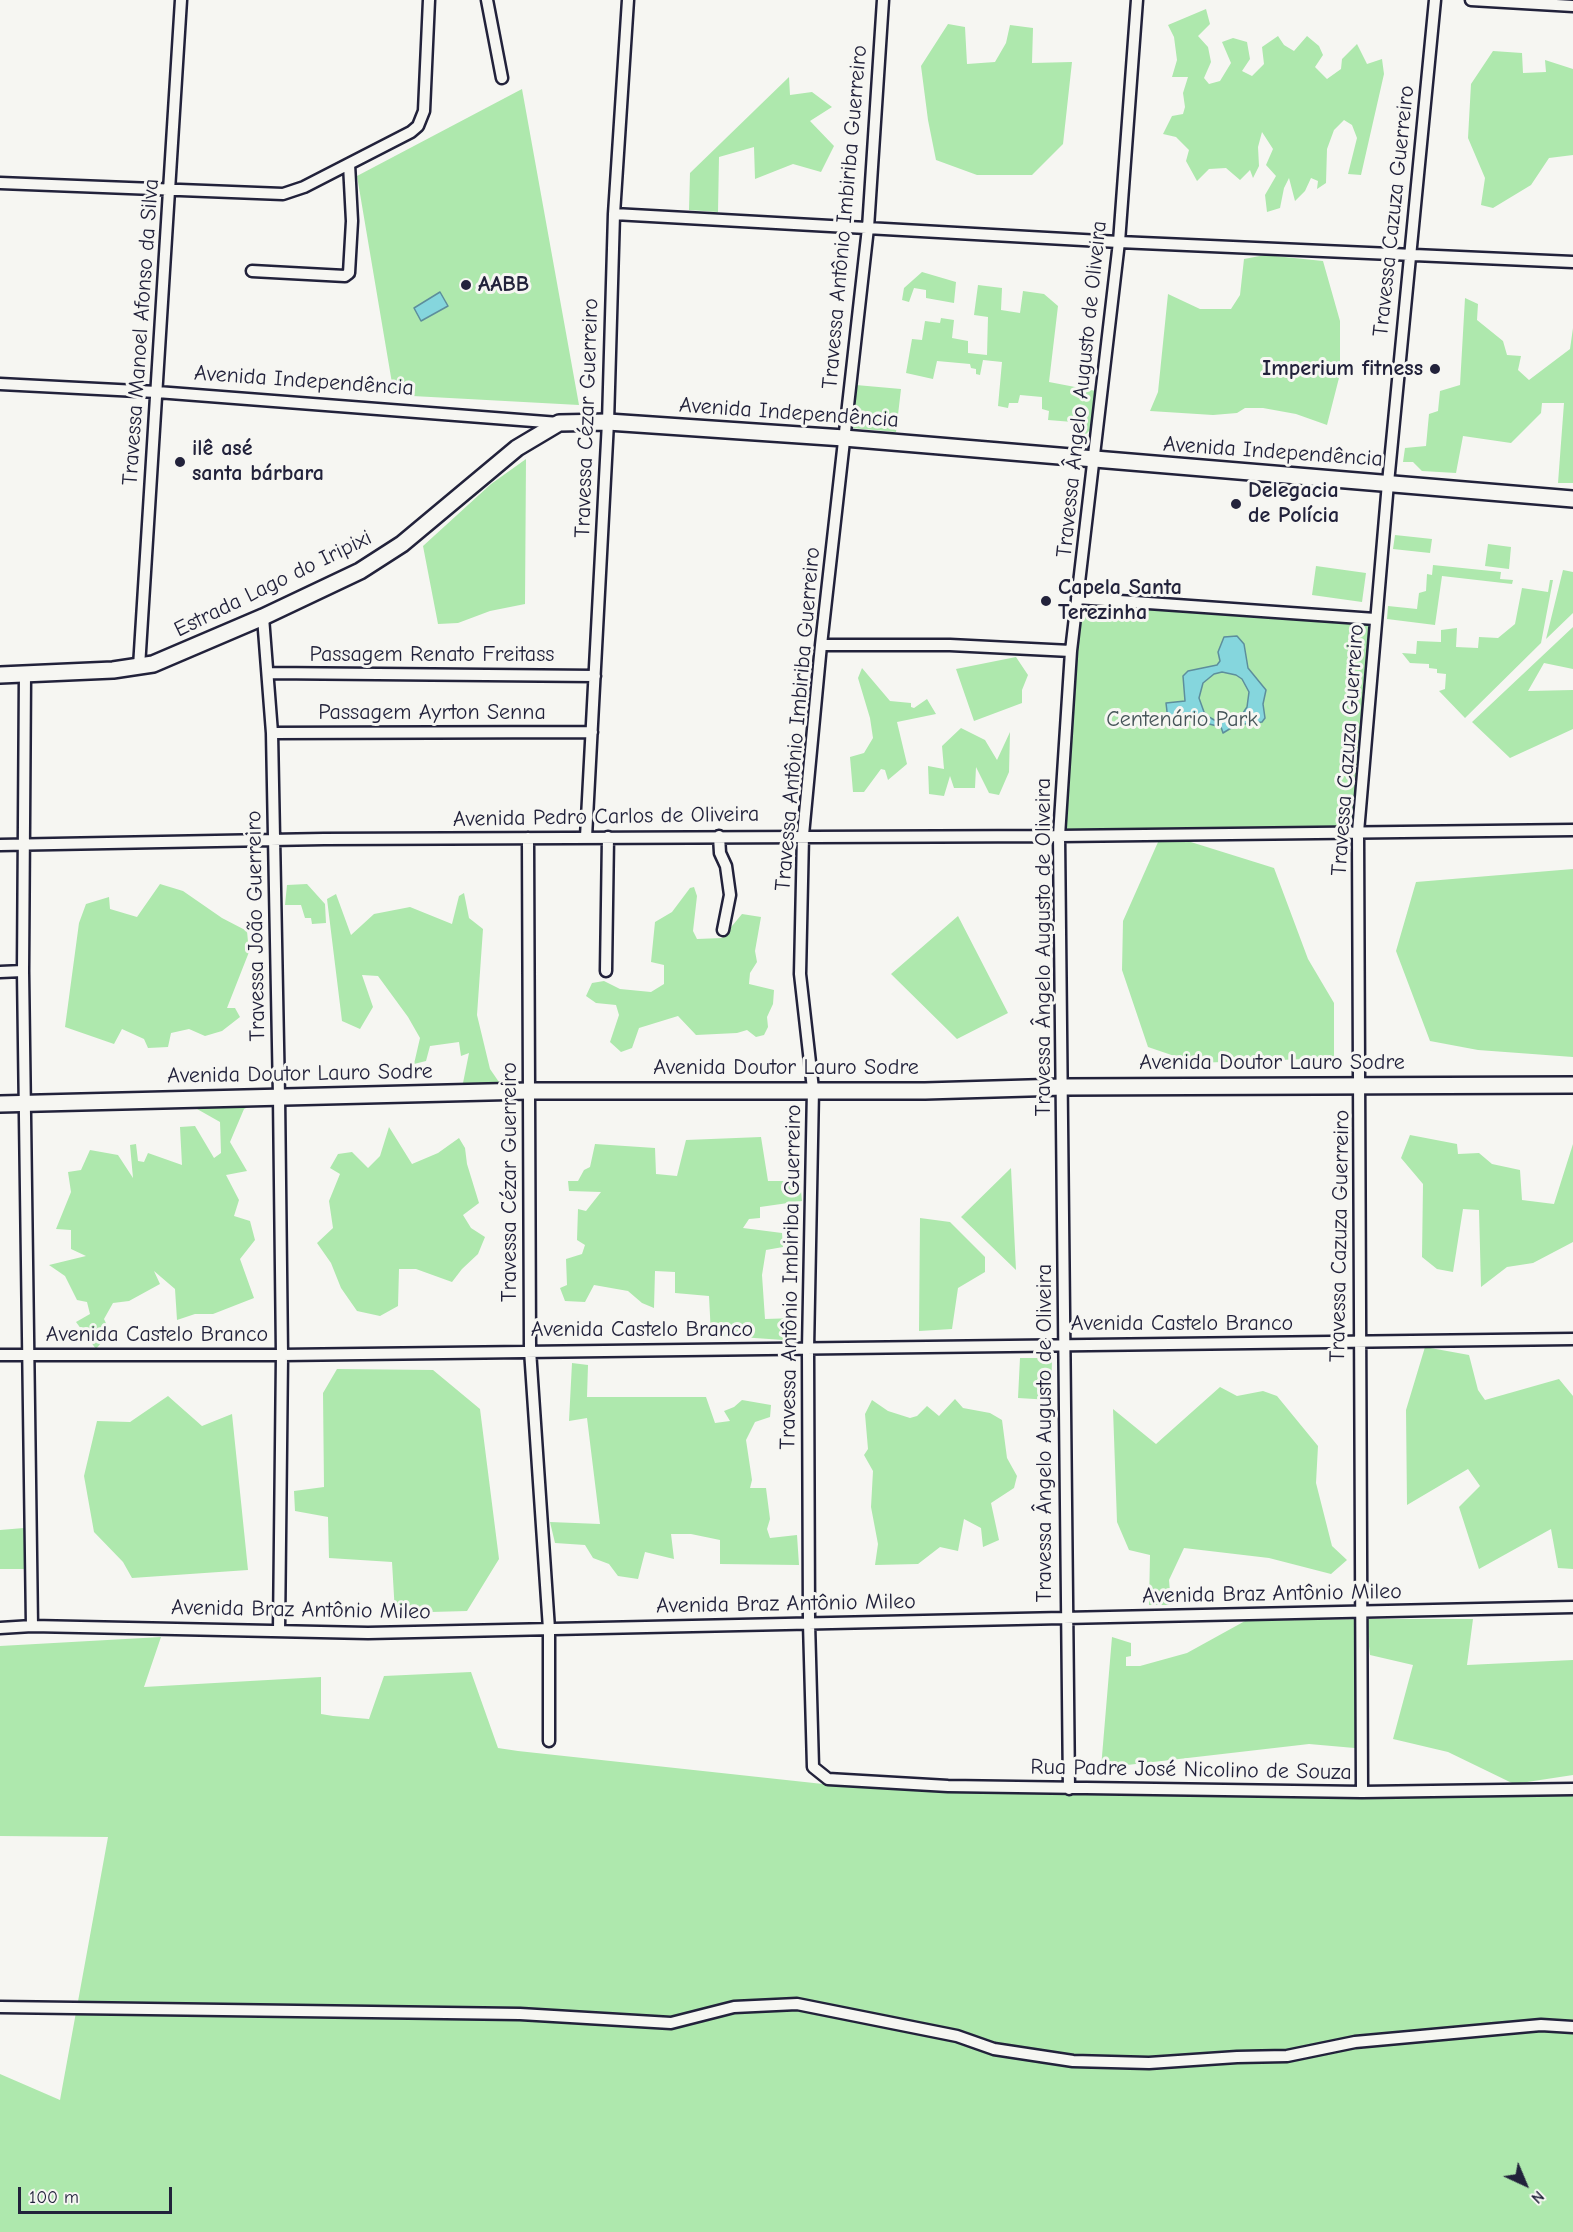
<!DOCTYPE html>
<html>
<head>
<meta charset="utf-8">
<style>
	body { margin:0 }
	#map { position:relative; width:1573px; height:2232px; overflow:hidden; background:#f6f6f2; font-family:"Comic Neue",sans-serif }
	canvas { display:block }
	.north { position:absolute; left:1495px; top:2154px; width:60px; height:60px; -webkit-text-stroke:4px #f6f6f2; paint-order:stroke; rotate:136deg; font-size:16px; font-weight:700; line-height:24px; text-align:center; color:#22223b }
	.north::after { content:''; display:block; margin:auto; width:21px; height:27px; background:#22223b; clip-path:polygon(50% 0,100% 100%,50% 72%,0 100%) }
	.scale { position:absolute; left:18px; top:2187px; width:154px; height:27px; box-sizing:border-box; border:3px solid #22223b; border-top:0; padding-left:8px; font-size:18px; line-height:21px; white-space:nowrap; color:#22223b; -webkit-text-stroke:4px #f6f6f2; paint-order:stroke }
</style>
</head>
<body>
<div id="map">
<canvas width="1573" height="2232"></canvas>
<div class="north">N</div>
<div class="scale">100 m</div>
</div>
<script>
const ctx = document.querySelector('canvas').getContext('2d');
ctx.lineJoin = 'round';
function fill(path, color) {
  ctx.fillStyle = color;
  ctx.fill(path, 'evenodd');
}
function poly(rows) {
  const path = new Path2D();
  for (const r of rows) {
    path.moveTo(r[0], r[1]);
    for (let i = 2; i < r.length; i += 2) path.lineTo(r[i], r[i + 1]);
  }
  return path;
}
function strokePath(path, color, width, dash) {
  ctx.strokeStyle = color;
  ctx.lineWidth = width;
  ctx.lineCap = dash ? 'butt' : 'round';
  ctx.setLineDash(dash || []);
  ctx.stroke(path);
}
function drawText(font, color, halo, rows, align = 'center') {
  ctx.font = font + ' "Comic Neue",sans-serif';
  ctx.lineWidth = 6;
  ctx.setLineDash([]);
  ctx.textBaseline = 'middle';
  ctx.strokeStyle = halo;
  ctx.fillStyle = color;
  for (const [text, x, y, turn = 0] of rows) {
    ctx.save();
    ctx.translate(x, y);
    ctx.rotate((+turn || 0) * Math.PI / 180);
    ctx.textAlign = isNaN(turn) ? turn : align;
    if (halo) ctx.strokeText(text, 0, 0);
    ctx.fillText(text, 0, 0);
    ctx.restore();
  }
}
fill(poly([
	[1206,9,1210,24,1198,36,1208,47,1211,62,1204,78,1209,84,1220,81,1231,63,1222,42,1233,38,1247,42,1250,59,1242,71,1252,76,1264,64,1262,47,1278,36,1284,45,1294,51,1307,36,1319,46,1323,55,1315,67,1327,79,1341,69,1342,59,1357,44,1367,64,1382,59,1384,74,1361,175,1348,174,1357,138,1352,125,1344,120,1334,130,1327,149,1326,183,1317,189,1318,181,1311,178,1305,191,1295,201,1289,178,1284,188,1280,208,1267,212,1265,195,1276,176,1266,165,1273,149,1262,132,1258,147,1259,166,1253,178,1250,170,1240,180,1226,168,1209,169,1197,181,1186,161,1189,150,1176,137,1163,134,1172,116,1183,114,1185,107,1183,93,1188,77,1172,77,1177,60,1174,37,1168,25],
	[948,24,965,27,967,64,995,62,1006,43,1010,25,1033,28,1032,63,1072,62,1063,144,1032,175,977,175,936,160,928,120,921,66],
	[1493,51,1522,53,1523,73,1546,72,1545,60,1573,69,1573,155,1549,158,1531,185,1493,208,1481,205,1485,178,1468,138,1471,84],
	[789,77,790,95,812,92,832,107,810,121,834,146,821,172,793,164,755,179,754,147,719,157,718,212,689,210,690,173],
	[522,89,579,405,394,395,357,176],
	[1265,255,1323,261,1340,321,1340,374,1327,425,1296,414,1263,408,1245,408,1237,413,1213,415,1150,411,1158,392,1168,294,1200,309,1231,309,1240,295,1244,259],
	[922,272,956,282,954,303,926,298,926,290,914,288,909,302,902,300,904,288],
	[978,285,1002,288,1001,310,1020,313,1023,291,1044,294,1058,306,1049,382,1096,391,1094,426,1084,436,1085,423,1048,420,1049,411,1042,409,1042,397,1020,395,1018,403,1009,403,1008,408,998,406,1002,362,983,360,980,375,976,374,976,369,971,368,970,364,937,361,933,379,906,373,912,339,922,340,925,321,940,323,941,318,954,320,952,338,968,341,968,353,987,355,988,317,974,315],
	[1465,298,1478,304,1477,320,1503,341,1507,355,1521,356,1518,370,1529,380,1570,349,1573,328,1573,483,1558,483,1564,403,1542,403,1541,413,1511,443,1463,436,1456,473,1422,471,1413,462,1403,462,1405,448,1426,446,1429,414,1438,411,1440,391,1460,385],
	[856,385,901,389,896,432,852,428],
	[526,459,525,604,490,611,458,623,438,624,423,546,491,484],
	[1395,535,1432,539,1430,553,1393,549],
	[1488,544,1511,547,1509,569,1485,566],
	[1433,565,1501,572,1500,579,1513,580,1512,584,1442,576,1435,625,1387,619,1388,606,1417,609,1419,593,1426,591,1427,574,1432,575],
	[1316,566,1366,573,1362,602,1312,595],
	[1563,570,1573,572,1573,613,1546,639],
	[1550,580,1553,580,1541,643,1465,718,1439,691,1445,689,1446,674,1437,673,1437,669,1429,668,1429,664,1410,663,1402,653,1416,654,1417,641,1441,642,1441,630,1457,628,1456,647,1478,648,1479,637,1498,638,1515,624,1522,588,1548,592],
	[1081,602,1371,623,1353,827,1062,831],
	[1573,627,1573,669,1544,663,1528,691,1573,690,1573,729,1510,758,1472,722],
	[1016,657,1028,675,1022,690,1022,703,974,721,956,669],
	[862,668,890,701,911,703,911,707,914,708,927,699,936,714,897,722,907,764,888,780,885,770,881,769,864,792,853,792,850,757,864,753,873,738,870,718,858,678],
	[961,728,985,740,997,760,1010,732,1009,772,999,795,989,793,976,767,975,788,954,788,950,776,944,796,929,794,928,766,944,769,942,746],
	[1162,833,1274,868,1308,959,1334,1003,1334,1058,1195,1063,1148,1047,1122,970,1123,921],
	[1573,869,1573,1057,1478,1050,1430,1041,1396,951,1416,882],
	[160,884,183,891,222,918,247,931,249,952,227,1008,235,1008,240,1017,222,1031,205,1036,189,1029,171,1033,168,1047,148,1048,144,1039,122,1029,114,1044,65,1027,79,923,86,904,109,897,110,909,137,917],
	[307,884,325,904,326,923,312,924,311,918,305,918,301,905,285,905,287,885],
	[694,887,697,896,693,931,697,939,722,938,742,914,761,917,755,951,757,962,750,973,749,984,774,990,773,1004,767,1017,768,1027,764,1035,756,1037,747,1030,737,1033,696,1035,678,1016,639,1028,632,1048,621,1052,610,1042,619,1015,616,1005,596,1003,586,996,592,983,604,981,620,989,651,992,664,984,664,965,651,962,655,922,672,912,690,888],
	[464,893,469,918,483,929,477,1015,490,1069,501,1085,463,1083,469,1053,461,1056,459,1042,430,1046,426,1061,414,1064,420,1038,408,1017,378,976,362,975,373,1007,360,1029,342,1021,327,899,336,894,351,935,374,914,410,907,452,924,459,896],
	[958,916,1008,1013,957,1039,891,974],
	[257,1103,244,1109,230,1142,247,1171,226,1175,239,1200,234,1216,250,1221,255,1240,240,1259,254,1298,213,1314,195,1314,177,1320,175,1289,154,1271,160,1284,129,1301,113,1303,104,1319,110,1332,96,1349,76,1322,90,1314,87,1302,77,1300,65,1276,49,1265,86,1256,71,1249,71,1230,56,1229,71,1192,68,1172,81,1170,90,1150,118,1155,133,1178,130,1145,136,1144,138,1161,144,1162,148,1153,182,1165,180,1127,195,1126,214,1158,221,1153,220,1122,190,1105],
	[389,1127,412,1164,438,1153,459,1138,465,1148,467,1164,479,1203,463,1215,471,1228,485,1237,478,1254,462,1269,452,1282,416,1269,399,1269,398,1306,380,1316,357,1311,341,1288,331,1263,317,1243,333,1228,329,1201,340,1174,330,1168,338,1154,352,1152,368,1168,380,1156],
	[1410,1135,1457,1144,1458,1154,1479,1153,1492,1164,1520,1170,1522,1200,1554,1204,1573,1144,1573,1242,1533,1263,1507,1267,1481,1287,1479,1210,1463,1209,1453,1272,1437,1269,1422,1257,1423,1184,1401,1158],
	[761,1137,768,1181,800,1181,802,1201,760,1207,760,1218,749,1219,743,1228,782,1233,783,1247,766,1250,762,1275,765,1319,796,1318,798,1341,711,1335,709,1296,675,1293,675,1272,655,1271,654,1308,642,1303,628,1291,594,1285,585,1302,565,1301,560,1288,567,1285,566,1259,582,1254,585,1245,577,1240,578,1209,586,1211,601,1192,569,1191,568,1181,578,1181,584,1170,590,1167,595,1144,655,1148,656,1174,677,1176,686,1140],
	[1011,1168,1016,1270,961,1217],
	[920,1218,950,1222,985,1257,985,1272,958,1288,952,1329,919,1331],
	[1425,1347,1469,1355,1478,1390,1485,1400,1559,1379,1573,1396,1573,1569,1558,1568,1551,1529,1479,1569,1459,1507,1480,1486,1468,1469,1407,1505,1406,1410],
	[1020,1358,1052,1358,1051,1400,1018,1398],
	[572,1363,588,1365,587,1397,706,1397,715,1423,730,1421,724,1411,734,1407,742,1400,771,1405,770,1417,755,1422,746,1440,752,1480,750,1488,766,1488,770,1519,767,1529,770,1538,797,1535,799,1565,720,1564,720,1540,691,1534,671,1534,674,1559,645,1552,638,1579,618,1576,609,1564,593,1558,585,1545,555,1543,550,1522,600,1524,587,1418,569,1421],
	[337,1369,433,1370,480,1409,499,1559,467,1611,395,1613,392,1562,329,1558,328,1517,295,1511,294,1491,324,1487,323,1393],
	[1220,1387,1237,1396,1263,1391,1277,1396,1318,1446,1316,1483,1332,1546,1347,1560,1331,1574,1269,1558,1184,1548,1169,1580,1171,1605,1149,1605,1150,1555,1129,1550,1117,1522,1113,1409,1156,1444],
	[168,1396,202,1426,232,1414,248,1570,132,1578,123,1562,94,1532,84,1476,97,1421,130,1422],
	[955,1399,963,1408,990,1413,1002,1420,1007,1458,1017,1476,1014,1488,991,1503,999,1540,983,1547,981,1528,964,1519,958,1551,940,1547,918,1564,875,1565,878,1544,871,1507,873,1471,864,1455,868,1449,865,1414,872,1400,888,1411,910,1418,917,1416,927,1406,939,1416],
	[24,1528,24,1569,0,1569,0,1530],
	[1367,1619,1473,1619,1467,1665,1573,1660,1573,1775,1514,1784,1448,1752,1393,1739,1413,1665,1370,1655,1367,1629,1366,1749,1309,1744,1101,1768,1112,1637,1131,1643,1131,1656,1126,1657,1126,1666,1140,1666,1187,1653,1245,1621],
	[161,1637,144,1687,321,1677,321,1714,333,1716,369,1719,384,1676,471,1672,498,1748,518,1751,823,1784,1070,1794,1363,1797,1573,1795,1573,2232,0,2232,0,2074,60,2100,108,1837,0,1836,0,1646]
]), '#aee8ad');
const water = poly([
	[440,292,448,306,421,321,414,308,440,292],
	[1237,636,1244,644,1248,668,1266,690,1263,704,1265,718,1262,722,1236,725,1223,733,1221,727,1193,720,1189,716,1168,720,1166,703,1185,701,1183,676,1188,671,1217,665,1220,661,1218,652,1224,637,1237,636],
	[1222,672,1236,675,1242,679,1249,692,1247,707,1243,713,1231,721,1216,721,1209,717,1204,712,1199,698,1203,683,1214,674,1222,672]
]);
fill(water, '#85d6dd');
strokePath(water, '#5d8e9c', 1.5);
const street = poly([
	[487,0,502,78],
	[883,0,868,228,821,645,803,835,800,974,813,1089,808,1349,809,1623,813,1767,828,1779,948,1786,1362,1792,1573,1789],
	[1471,0,1573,6],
	[0,183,283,194,304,187,411,132,418,126,424,111,429,0],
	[614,214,1119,242,1573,262],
	[252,271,345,276,349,273,352,221,349,164],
	[0,384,157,392,559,423],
	[1077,598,1375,619],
	[263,617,272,733,279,1096,282,1355,279,1631],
	[821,645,950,645,1071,651],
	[139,667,181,0],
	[269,673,595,676],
	[25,674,23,971,32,1626],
	[272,733,592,732],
	[719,836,720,853,726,866,730,895,723,930],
	[586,837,608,422,614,214,628,0],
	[528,838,530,1350,549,1629,549,1741],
	[0,845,324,839,1059,836,1573,830],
	[606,971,608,837],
	[0,972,23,971],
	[0,1355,282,1355,1573,1339],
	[0,1628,32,1626,368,1633,1573,1607],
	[1069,1789,1059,836,1071,651,1119,242,1137,0],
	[1362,1792,1358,832,1388,483,1435,0],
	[0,2007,520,2014,671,2023,734,2007,797,2004,957,2036,994,2049,1073,2061,1149,2063,1237,2057,1287,2056,1355,2042,1541,2025,1573,2027]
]);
const secondary = poly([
	[0,675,113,670,153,664,263,617,360,571,402,544,517,448,559,423,608,422,844,438,1573,499],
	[0,1104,529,1091,925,1091,1063,1087,1573,1085]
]);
strokePath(street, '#22223b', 15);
strokePath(secondary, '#22223b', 20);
strokePath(street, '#f6f6f2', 10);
strokePath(secondary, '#f6f6f2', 15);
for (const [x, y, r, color] of [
	[466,285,6,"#22223b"],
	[1435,369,6,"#22223b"],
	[180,462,6,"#22223b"],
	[1236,504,6,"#22223b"],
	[1046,601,6,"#22223b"]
]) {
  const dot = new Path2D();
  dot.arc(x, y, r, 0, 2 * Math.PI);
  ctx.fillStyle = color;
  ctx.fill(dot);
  strokePath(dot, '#f6f6f2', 2);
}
drawText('22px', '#22223b', '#f6f6f2', [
	["Travessa Cazuza Guerreiro",1394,211,-84],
	["Travessa Antônio Imbiriba Guerreiro",845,217,-85],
	["Travessa Manoel Afonso da Silva",141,332,-86],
	["Avenida Independência",304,381,4],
	["Travessa Ângelo Augusto de Oliveira",1082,389,-84],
	["Avenida Independência",789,413,4],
	["Travessa Cézar Guerreiro",587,418,-88],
	["Avenida Independência",1273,452,4],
	["Estrada Lago do Iripixi",273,584,-26],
	["Passagem Renato Freitass",432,655],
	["Passagem Ayrton Senna",432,713],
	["Travessa Antônio Imbiriba Guerreiro",798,719,-85],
	["Travessa Cazuza Guerreiro",1348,750,-86],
	["Avenida Pedro Carlos de Oliveira",606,817,-1],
	["Travessa João Guerreiro",256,926,-91],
	["Travessa Ângelo Augusto de Oliveira",1044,947,-90],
	["Avenida Doutor Lauro Sodre",1272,1063],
	["Avenida Doutor Lauro Sodre",786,1068],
	["Avenida Doutor Lauro Sodre",300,1074,-1],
	["Travessa Cézar Guerreiro",510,1182,-90],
	["Travessa Cazuza Guerreiro",1340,1236,-89],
	["Travessa Antônio Imbiriba Guerreiro",791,1277,-89],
	["Avenida Castelo Branco",1182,1324],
	["Avenida Castelo Branco",642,1330],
	["Avenida Castelo Branco",157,1335],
	["Travessa Ângelo Augusto de Oliveira",1045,1433,-90],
	["Avenida Braz Antônio Mileo",1272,1594,-1],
	["Avenida Braz Antônio Mileo",786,1604,-1],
	["Avenida Braz Antônio Mileo",301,1610,1],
	["Rua Padre José Nicolino de Souza",1191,1770,1]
]);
drawText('bold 22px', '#22223b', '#f6f6f2', [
	["AABB",478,285],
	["Imperium fitness",1423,369,"right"],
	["ilê asé",192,449],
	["santa bárbara",192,474],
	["Delegacia",1248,491],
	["de Polícia",1248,516],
	["Capela Santa",1058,588],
	["Terezinha",1058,613]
], 'left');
drawText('22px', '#455458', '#f6f6f2', [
	["Centenário Park",1182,720]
]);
</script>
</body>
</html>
